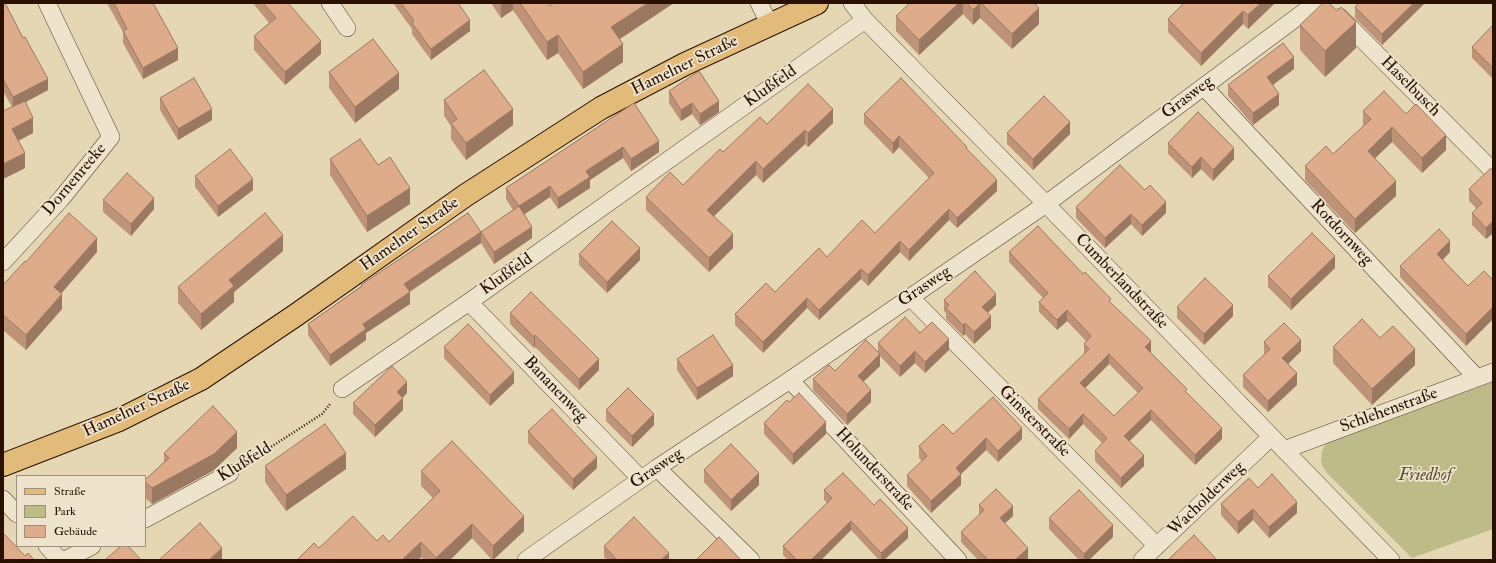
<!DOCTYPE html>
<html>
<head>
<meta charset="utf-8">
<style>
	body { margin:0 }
	#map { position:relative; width:1496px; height:563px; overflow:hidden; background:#e5d6b4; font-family:"IM FELL Double Pica",serif }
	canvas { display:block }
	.frame { position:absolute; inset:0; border:4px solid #291000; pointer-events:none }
	.legend { position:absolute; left:16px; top:475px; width:130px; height:72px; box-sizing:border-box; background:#eee4ce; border:1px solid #9f8f7c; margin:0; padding:5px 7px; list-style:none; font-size:12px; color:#291000 }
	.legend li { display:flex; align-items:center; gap:8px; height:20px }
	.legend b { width:20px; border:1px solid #9f8f7c }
</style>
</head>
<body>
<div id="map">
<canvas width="1496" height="563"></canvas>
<div class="frame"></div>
<ul class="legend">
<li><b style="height:5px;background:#e2bb7a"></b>Straße</li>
<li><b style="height:11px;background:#bdbb87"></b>Park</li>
<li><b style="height:11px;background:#deab8b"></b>Gebäude</li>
</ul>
</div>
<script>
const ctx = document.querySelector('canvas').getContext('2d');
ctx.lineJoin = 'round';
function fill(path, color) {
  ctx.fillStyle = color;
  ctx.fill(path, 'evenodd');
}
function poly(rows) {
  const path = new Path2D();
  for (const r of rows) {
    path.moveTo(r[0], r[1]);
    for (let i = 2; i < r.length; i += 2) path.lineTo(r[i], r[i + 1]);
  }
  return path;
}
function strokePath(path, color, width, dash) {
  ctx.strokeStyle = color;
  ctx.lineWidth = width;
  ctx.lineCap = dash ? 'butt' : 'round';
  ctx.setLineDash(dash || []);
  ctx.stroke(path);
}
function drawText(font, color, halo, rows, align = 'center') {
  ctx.font = font + ' "IM FELL Double Pica",serif';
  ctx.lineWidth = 3.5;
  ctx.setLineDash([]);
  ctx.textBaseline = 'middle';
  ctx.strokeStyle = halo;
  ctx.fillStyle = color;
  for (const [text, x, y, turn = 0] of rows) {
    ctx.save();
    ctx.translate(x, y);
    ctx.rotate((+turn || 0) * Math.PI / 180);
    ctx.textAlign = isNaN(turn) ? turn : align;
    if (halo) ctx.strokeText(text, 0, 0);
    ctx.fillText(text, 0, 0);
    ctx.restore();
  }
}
fill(poly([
	[1493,382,1493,529,1412,558,1328,474,1322,466,1321,459,1322,451,1325,445,1334,437,1342,434]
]), '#bdbb87');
const minor = poly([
	[330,3,347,28],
	[759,3,770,25],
	[852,3,865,20,1046,204,1391,560],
	[1340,17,1493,171],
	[1204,87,1477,378],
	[3,262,61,199,111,137,47,3],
	[910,297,1157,546],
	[469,302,641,479],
	[790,380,958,560],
	[342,389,469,302,865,20],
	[1284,450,1493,372],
	[657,468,751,560],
	[3,499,17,514],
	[145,519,230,473],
	[47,546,60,560],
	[65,560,92,546],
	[526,560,657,468,790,380,1046,204,1316,3],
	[1142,560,1271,437]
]);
const primary = poly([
	[3,465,119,420,201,379,296,315,466,195,601,108,685,64,817,3]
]);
strokePath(minor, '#58422d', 18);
strokePath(primary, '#291000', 24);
strokePath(poly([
	[246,463,322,414,330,404]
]), '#291000', 2.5, [1, 2]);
strokePath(minor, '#eee4ce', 17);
strokePath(primary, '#e2bb7a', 22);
fill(poly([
	[3,3,48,90,25,102,33,133,18,141,25,168,3,179,12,107,3,91],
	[107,3,153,3,178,60,143,79,123,43,123,32],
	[253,3,289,3,288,4,321,54,285,85,254,50,254,36,269,23],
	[393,3,458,3,470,31,431,60,412,34,412,29],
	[491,3,548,3,550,6,619,39,623,62,583,89,558,53,547,60,513,10,501,18],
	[910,3,1034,3,1039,24,1012,49,980,18,973,25,963,14,919,55,896,31,896,16],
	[1184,3,1275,3,1248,29,1243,24,1201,66,1168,32,1168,19],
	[1425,3,1382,45,1355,18,1355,7],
	[1300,25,1356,48,1325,77,1300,50],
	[1493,25,1493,79,1472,58,1472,47],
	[1294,69,1273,85,1279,105,1253,125,1228,96,1228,85],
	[329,72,399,89,355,123,329,88],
	[669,91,719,112,700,125,692,114,681,121,669,103],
	[160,98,212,120,178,140,160,110],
	[444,100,513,125,466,160,451,139,451,126,444,116],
	[634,103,659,152,631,171,623,158,590,180,590,188,558,209,550,197,524,214,532,238,494,264,481,243,410,292,410,304,366,333,366,340,330,366,308,335,308,324,361,286,361,285,481,232,513,210,506,199,506,188],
	[1363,111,1406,114,1446,150,1422,173,1392,142,1375,158,1396,196,1355,233,1305,180,1305,166,1333,154,1364,126,1363,125],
	[864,114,967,149,997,191,957,228,949,220,909,261,900,252,868,286,861,279,819,320,807,308,763,353,735,325,735,314,775,292,827,257,875,233,929,178,899,147,893,154,864,124],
	[833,123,808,147,805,144,763,183,756,175,714,216,733,248,709,272,646,210,646,197,683,185,723,152],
	[1007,133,1070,134,1033,170,1007,144],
	[1168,143,1234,159,1213,181,1201,169,1192,178,1168,154],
	[330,159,378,165,410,204,367,232,330,175],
	[1493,169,1493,233,1486,239,1472,225,1472,213,1477,209,1469,201,1469,189],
	[195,176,253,190,218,217,195,187],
	[103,200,154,209,131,236,103,212],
	[1076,207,1166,213,1142,236,1131,224,1105,248,1076,218],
	[283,251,234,292,234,302,201,330,178,303,178,287],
	[97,252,61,293,62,309,26,350,3,330,3,285,26,262],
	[1009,252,1083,274,1111,303,1151,352,1150,352,1187,393,1222,439,1195,465,1151,420,1130,441,1144,466,1121,488,1095,461,1095,451,1102,443,1083,424,1069,439,1038,409,1038,399,1084,354,1084,344,1086,341,1067,321,1057,330,1039,312,1039,302,1043,298,1009,262],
	[1109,364,1138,393,1114,416,1085,388],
	[1450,252,1442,260,1468,286,1493,280,1493,319,1466,346,1400,277,1400,266],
	[579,254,640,260,607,293,579,265],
	[1335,268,1291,310,1268,287,1268,276],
	[944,300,996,305,988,313,991,328,974,344,965,334,963,336,946,319,946,313,944,311],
	[1177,307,1233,316,1204,345,1177,318],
	[510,313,599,370,579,390,535,347,534,348,510,324],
	[920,333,949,350,925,373,915,363,900,377,880,356,880,366,863,382,871,402,847,425,813,390,813,379,835,371,878,352,878,343],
	[1380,338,1415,365,1372,405,1333,363,1333,347],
	[1264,342,1301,351,1288,364,1297,385,1268,412,1243,387,1243,375,1265,354,1264,354],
	[444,347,514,383,490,406,444,358],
	[677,359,733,376,697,400,677,370],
	[407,393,402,398,403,410,375,437,353,414,353,403],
	[606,410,654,425,632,447,606,421],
	[764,423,826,434,793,465,764,434],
	[528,431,597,468,573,490,528,443],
	[953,434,1022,439,998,462,986,450,961,474,961,485,931,513,907,486,907,475,922,461,919,458,919,446],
	[237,448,214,470,152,504,145,498,145,480,164,462,164,453],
	[265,466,346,469,286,511,265,482],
	[704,470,759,485,731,511,704,482],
	[421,471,524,531,493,560,492,560,472,538,450,560,424,560,421,557,418,560,297,560,377,541,389,542,433,498,421,486],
	[1258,488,1297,513,1269,538,1253,520,1238,534,1221,515,1221,504],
	[824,490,874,505,908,538,884,560,879,560,851,530,821,560,788,560,783,555,783,546,827,503,824,500],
	[979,505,1013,516,1005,523,1028,558,1026,560,978,560,961,542,961,532,979,515],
	[1049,518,1113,537,1089,560,1079,560,1049,529],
	[604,546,669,560,607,560,604,557]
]), '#bf9378');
fill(poly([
	[501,3,513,3,513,10,501,18],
	[648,3,674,3,611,45,611,27],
	[959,3,963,3,963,14,919,55,919,40],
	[980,3,980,18,973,25,973,10],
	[1261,3,1275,3,1248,29,1248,15],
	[1414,3,1425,3,1382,45,1382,34],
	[1039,8,1039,24,1012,49,1012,34],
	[1243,11,1243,24,1201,66,1201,53],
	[470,20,470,31,431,60,431,49],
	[1356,22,1356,48,1325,77,1325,51],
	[558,35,558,53,547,60,547,42],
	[321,41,321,54,285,85,285,72],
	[623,44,623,62,583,89,583,72],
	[178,48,178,60,143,79,143,68],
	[1294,57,1294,69,1267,89,1267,77],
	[399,73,399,89,355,123,355,107],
	[48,79,48,90,13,109,13,97],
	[1279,94,1279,105,1253,125,1253,113],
	[719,101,719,112,700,125,700,114],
	[692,103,692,114,681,121,681,110],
	[212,109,212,120,178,140,178,129],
	[513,109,513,125,466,160,466,143],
	[833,109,833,123,808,147,808,133],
	[33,118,33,133,12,144,12,129],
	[1070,122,1070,134,1033,170,1033,159],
	[1392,127,1392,142,1368,165,1368,151],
	[805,130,805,144,763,183,763,169],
	[1446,135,1446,150,1422,173,1422,158],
	[899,136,899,147,893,154,893,143],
	[659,141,659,152,631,171,631,159],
	[623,147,623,158,590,180,590,188,558,209,558,198,586,171],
	[1234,148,1234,159,1213,181,1213,170],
	[25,153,25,168,3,179,3,164],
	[1201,157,1201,169,1192,178,1192,167],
	[756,161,756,175,707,223,707,210],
	[253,179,253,190,218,217,218,206],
	[997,180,997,191,957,228,957,218],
	[1396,181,1396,196,1355,233,1355,219],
	[550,186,550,197,519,218,519,206],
	[410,188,410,204,367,232,367,216],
	[154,198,154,209,131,236,131,224],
	[1166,202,1166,213,1142,236,1142,225],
	[949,209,949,220,909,261,909,250],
	[1131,214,1131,224,1105,248,1105,238],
	[1493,221,1493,233,1486,239,1486,228],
	[532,227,532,238,494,264,494,252],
	[481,232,481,243,404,295,404,284],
	[733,234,733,248,709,272,709,258],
	[283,235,283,251,234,292,234,302,201,330,201,314,229,280],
	[97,238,97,252,54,302,54,287],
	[900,241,900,252,868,286,868,275],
	[1450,241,1450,252,1437,266,1437,254],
	[640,248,640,260,607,293,607,282],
	[1335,256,1335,268,1291,310,1291,299],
	[861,269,861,279,819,320,819,310],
	[410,292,410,304,366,333,366,340,330,366,330,355,363,324],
	[62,294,62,309,26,350,26,335],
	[996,294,996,305,982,318,982,307],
	[807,298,807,308,763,353,763,342],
	[1233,305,1233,316,1204,345,1204,334],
	[1493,307,1493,319,1466,346,1466,334],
	[1067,310,1067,321,1057,330,1057,320],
	[991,316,991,328,974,344,974,332],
	[965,323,965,334,963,336,963,325],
	[535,335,535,347,534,348,534,337],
	[949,339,949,350,925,373,925,362],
	[1301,340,1301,351,1282,370,1282,358],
	[1151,341,1151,352,1145,358,1145,347],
	[1415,349,1415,365,1372,405,1372,389],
	[915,351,915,363,900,377,900,366],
	[880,354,880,366,858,387,858,376],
	[1109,354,1109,364,1080,393,1080,383],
	[599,359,599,370,579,390,579,379],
	[733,365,733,376,697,400,697,388],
	[514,372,514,383,490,406,490,395],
	[1297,373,1297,385,1268,412,1268,401],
	[407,382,407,393,397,404,397,392],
	[871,390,871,402,847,425,847,414],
	[403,398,403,410,375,437,375,425],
	[1151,410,1151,420,1124,446,1124,436],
	[654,414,654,425,632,447,632,436],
	[1083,414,1083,424,1069,439,1069,429],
	[826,422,826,434,793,465,793,454],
	[1022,428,1022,439,998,462,998,451],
	[1222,428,1222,439,1195,465,1195,455],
	[237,432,237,448,214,470,152,504,152,488],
	[986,438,986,450,961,474,961,485,931,513,931,501,956,468],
	[346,453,346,469,286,511,286,495],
	[1144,455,1144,466,1121,488,1121,478],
	[597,457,597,468,573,490,573,479],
	[759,473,759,485,731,511,731,500],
	[1297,502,1297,513,1269,538,1269,527],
	[1013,506,1013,516,1000,528,1000,518],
	[1253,509,1253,520,1238,534,1238,522],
	[524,516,524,531,493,560,493,546],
	[851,521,851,530,821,560,811,560],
	[472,524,472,538,450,560,436,560,436,558],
	[1113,525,1113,537,1089,560,1084,560,1084,554],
	[908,528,908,538,884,560,881,560,881,553],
	[421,542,421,557,418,560,402,560],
	[222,548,222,560,209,560],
	[1028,548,1028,558,1026,560,1015,560],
	[669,553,669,560,661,560]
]), '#9b7861');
const building = poly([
	[3,3,5,3,23,38,25,37,48,79,13,97,3,79,3,3],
	[114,3,153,3,178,48,143,68,123,31,127,29,114,3],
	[263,3,288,3,321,41,285,72,254,36,276,18,263,3],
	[401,3,458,3,470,20,431,49,412,23,414,21,401,3],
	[520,3,548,3,550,6,554,3,648,3,611,27,623,44,583,72,558,35,547,42,520,3],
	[910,3,959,3,919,40,896,16,910,3],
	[967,3,980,3,973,10,967,3],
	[981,3,1034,3,1039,8,1012,34,981,3],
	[1184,3,1261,3,1248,15,1243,11,1201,53,1168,19,1184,3],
	[1323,3,1329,3,1337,11,1341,7,1356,22,1325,51,1300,25,1323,3],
	[1359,3,1414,3,1382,34,1355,7,1359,3],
	[1493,25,1493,68,1472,47,1493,25],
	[373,39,399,73,355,107,329,72,373,39],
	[1283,43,1294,57,1267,77,1279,94,1253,113,1228,85,1283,43],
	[484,70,513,109,466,143,451,123,457,119,444,100,484,70],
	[699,71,719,101,700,114,692,103,681,110,669,91,699,71],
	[194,78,212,109,178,129,160,98,194,78],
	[901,78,967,147,966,148,997,180,957,218,949,209,909,250,900,241,868,275,861,269,819,310,807,298,763,342,735,314,766,283,775,292,819,248,827,257,862,220,875,233,934,173,899,136,893,143,864,114,901,78],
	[808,84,833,109,808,133,805,130,763,169,756,161,707,210,733,234,709,258,646,197,670,172,683,185,720,149,723,152,760,117,767,124,808,84],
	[1384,91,1406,114,1416,104,1446,135,1422,158,1392,127,1368,151,1396,181,1355,219,1305,166,1326,146,1333,154,1371,119,1363,111,1384,91],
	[1044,96,1070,122,1033,159,1007,133,1044,96],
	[25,101,33,118,12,129,25,153,3,164,3,111,25,101],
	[634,103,659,141,631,159,623,147,586,171,590,177,558,198,550,186,519,206,506,188,634,103],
	[1198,112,1234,148,1213,170,1201,157,1192,167,1168,143,1198,112],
	[360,139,378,165,390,157,410,188,367,216,330,159,360,139],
	[230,149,253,179,218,206,195,176,230,149],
	[1120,165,1145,190,1150,185,1166,202,1142,225,1131,214,1105,238,1076,207,1120,165],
	[1490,169,1493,169,1493,221,1486,228,1472,213,1482,203,1469,189,1490,169],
	[127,173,154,198,131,224,103,200,127,173],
	[519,206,532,227,494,252,481,232,519,206],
	[69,213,97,238,54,287,62,294,26,335,3,315,3,285,25,261,26,262,69,213],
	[265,213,283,235,229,280,234,286,201,314,178,287,265,213],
	[468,213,481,232,404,284,410,292,363,324,366,329,330,355,308,324,362,286,361,285,468,213],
	[612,221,640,248,607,282,579,254,612,221],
	[1038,226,1083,274,1085,272,1111,299,1109,301,1151,341,1145,347,1187,389,1185,391,1222,428,1195,455,1151,410,1124,436,1144,455,1121,478,1095,451,1107,438,1083,414,1069,429,1038,399,1089,349,1084,344,1091,336,1067,310,1057,320,1039,302,1048,293,1009,252,1038,226],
	[1109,354,1143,388,1114,416,1080,383,1109,354],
	[1439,229,1450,241,1437,254,1468,286,1484,271,1493,280,1493,307,1466,334,1400,266,1439,229],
	[1312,233,1335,256,1291,299,1268,276,1312,233],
	[975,271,996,294,982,307,991,316,974,332,965,323,963,325,946,308,949,305,944,300,975,271],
	[1205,278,1233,305,1204,334,1177,307,1205,278],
	[531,292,599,359,579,379,535,335,534,337,510,313,531,292],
	[905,317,920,333,932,322,949,339,925,362,915,351,900,366,878,343,905,317],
	[1362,319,1380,338,1393,326,1415,349,1372,389,1333,347,1362,319],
	[1284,323,1301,340,1282,358,1297,373,1268,401,1243,375,1270,349,1264,342,1284,323],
	[468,324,514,372,490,395,444,347,468,324],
	[713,335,733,365,697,388,677,359,713,335],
	[866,340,880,354,858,376,871,390,847,414,813,379,829,365,835,371,866,340],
	[392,366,407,382,397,392,403,398,375,425,353,403,392,366],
	[628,388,654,414,632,436,606,410,628,388],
	[799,393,826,422,793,454,764,423,787,400,789,402,799,393],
	[993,397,1022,428,998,451,986,438,956,468,961,474,931,501,907,475,927,456,919,446,943,424,953,434,993,397],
	[213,406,237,432,214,454,152,488,145,482,145,480,169,458,164,453,213,406],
	[552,409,597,457,573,479,528,431,552,409],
	[325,424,346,453,286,495,265,466,325,424],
	[452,441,524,516,493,546,472,524,436,558,421,542,402,560,297,560,314,543,319,548,353,516,377,541,383,535,389,542,440,491,421,471,452,441],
	[731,444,759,473,731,500,704,470,731,444],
	[843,473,874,505,880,499,908,528,881,553,851,521,811,560,797,560,783,546,832,498,824,490,843,473],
	[1272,474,1297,502,1269,527,1253,509,1238,522,1221,504,1249,478,1258,488,1272,474],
	[996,489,1013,506,1000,518,1028,548,1015,560,988,560,961,532,984,510,979,505,996,489],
	[1079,490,1113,525,1084,554,1049,518,1079,490],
	[634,517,669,553,661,560,617,560,604,546,634,517],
	[200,523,222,548,209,560,159,560,200,523],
	[3,533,25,556,28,553,34,560,3,560,3,533],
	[1194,535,1217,560,1168,560,1194,535],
	[719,537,741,560,696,560,719,537],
	[121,546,128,546,141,560,105,560,121,546]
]);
fill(building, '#deab8b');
strokePath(building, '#9b7861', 1);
drawText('17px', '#291000', '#eee4ce', [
	["Hamelner Straße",685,66,-26],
	["Klußfeld",771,87,-35],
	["Haselbusch",1410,87,45],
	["Grasweg",1188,98,-37],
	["Dornenreeke",75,180,-50],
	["Rotdornweg",1341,233,47],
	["Hamelner Straße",410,235,-35],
	["Klußfeld",507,275,-35],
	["Cumberlandstraße",1121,282,46],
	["Grasweg",925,287,-34],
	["Bananenweg",555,390,46],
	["Hamelner Straße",137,409,-25],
	["Schlehenstraße",1389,411,-20],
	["Ginsterstraße",1034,422,45],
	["Klußfeld",245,463,-32],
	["Grasweg",657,469,-34],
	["Holunderstraße",874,470,47],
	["Wacholderweg",1207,499,-44]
]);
drawText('italic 17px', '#5d4c2f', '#eee4ce', [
	["Friedhof",1425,476]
]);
</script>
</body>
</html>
